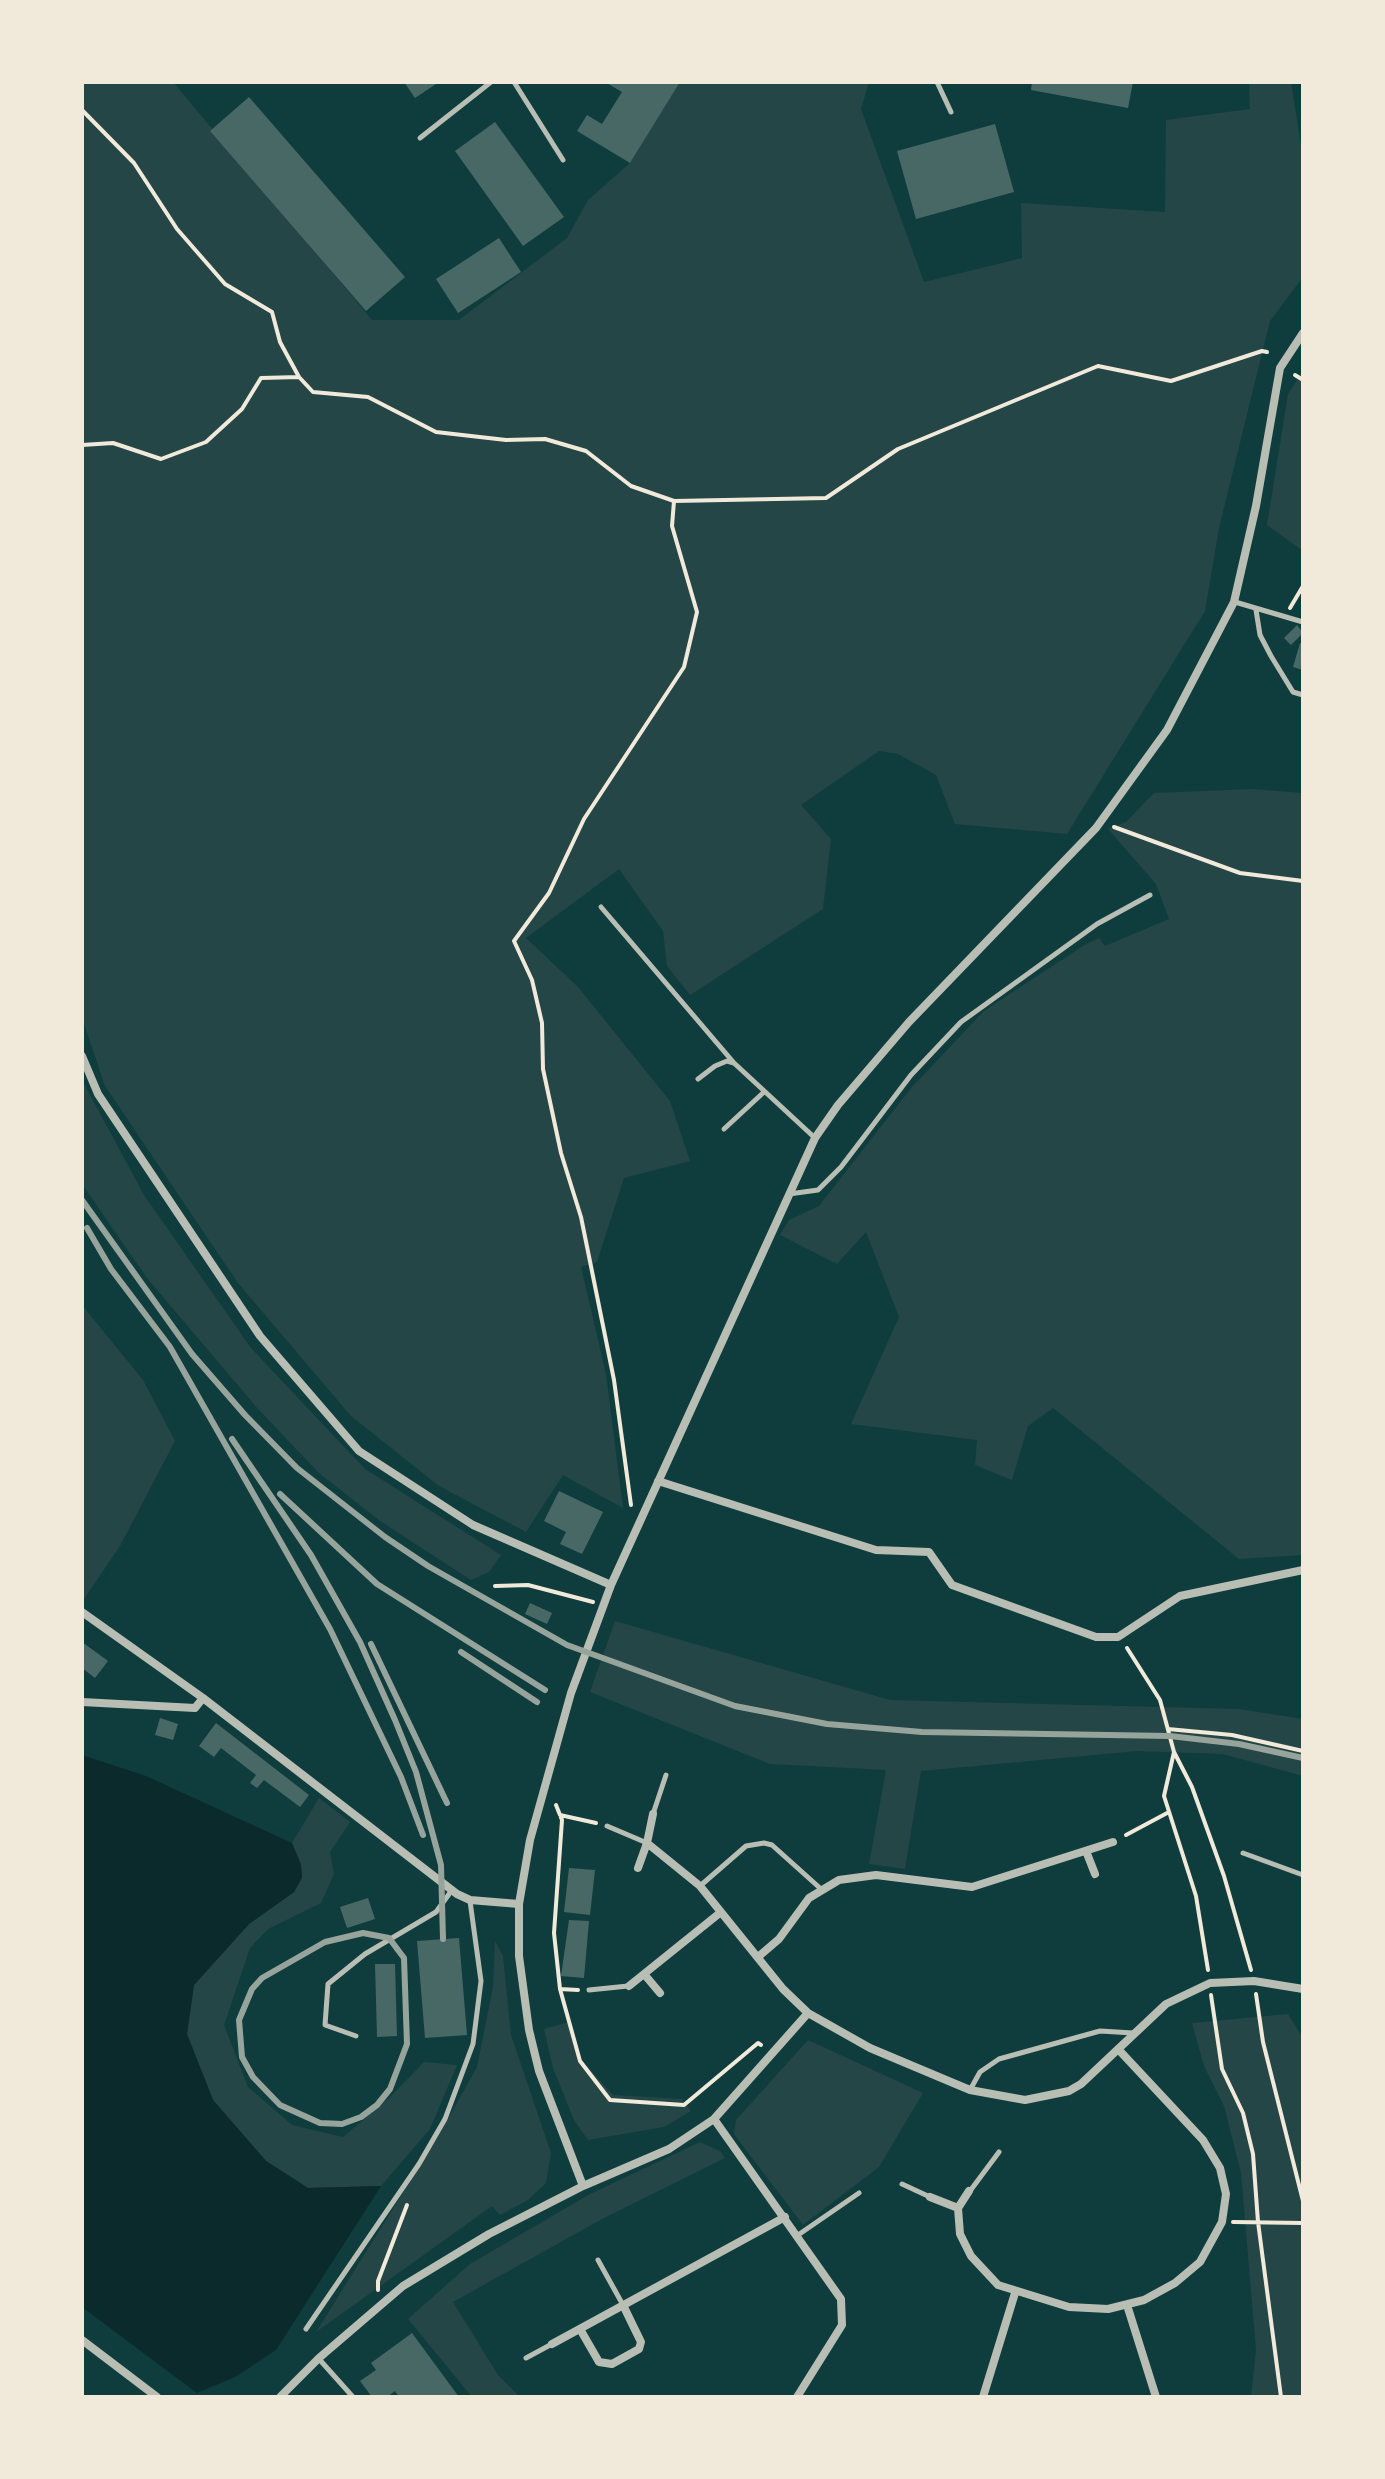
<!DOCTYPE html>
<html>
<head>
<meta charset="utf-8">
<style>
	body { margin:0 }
	#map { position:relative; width:1385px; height:2479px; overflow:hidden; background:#0f3d3e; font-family:"IBM Plex Serif",serif }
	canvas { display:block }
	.frame { position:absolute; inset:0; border:84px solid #f1e9da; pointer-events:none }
</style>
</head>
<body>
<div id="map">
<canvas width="1385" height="2479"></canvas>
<div class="frame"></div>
</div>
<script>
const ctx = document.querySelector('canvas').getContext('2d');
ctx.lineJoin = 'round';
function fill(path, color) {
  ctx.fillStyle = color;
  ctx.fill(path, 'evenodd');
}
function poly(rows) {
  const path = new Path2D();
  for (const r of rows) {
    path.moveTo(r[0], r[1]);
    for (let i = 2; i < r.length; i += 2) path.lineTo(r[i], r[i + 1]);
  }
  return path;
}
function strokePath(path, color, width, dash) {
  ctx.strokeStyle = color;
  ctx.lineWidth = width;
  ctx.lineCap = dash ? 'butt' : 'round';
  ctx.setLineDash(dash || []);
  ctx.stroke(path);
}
fill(poly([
	[82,82,173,82,372,320,459,320,567,238,588,200,630,163,680,82,869,82,861,109,924,282,1022,258,1021,203,1165,212,1166,120,1250,109,1249,82,1291,82,1303,158,1303,277,1270,321,1219,528,1205,611,1067,834,955,824,936,775,898,754,879,751,801,805,831,839,823,909,690,995,667,966,663,931,619,869,526,938,578,987,670,1101,690,1161,624,1178,597,1262,581,1267,606,1374,623,1508,563,1475,526,1532,439,1486,351,1416,238,1283,105,1086,82,1018],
	[1303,371,1303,551,1267,525,1288,394],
	[1251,789,1303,793,1303,1555,1239,1559,1053,1408,1028,1426,1012,1480,975,1465,977,1440,851,1424,899,1317,866,1232,837,1264,780,1235,789,1220,819,1206,912,1087,984,1011,1086,944,1099,938,1105,946,1169,919,1156,884,1108,829,1126,822,1154,793],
	[82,1080,144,1195,251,1348,365,1469,501,1555,489,1572,471,1580,380,1521,319,1473,258,1409,147,1278,82,1184],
	[82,1305,143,1380,175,1441,120,1546,82,1602],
	[615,1621,890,1700,1239,1709,1303,1719,1303,1776,1223,1754,1138,1751,921,1771,905,1869,869,1864,886,1770,770,1764,590,1692],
	[319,1798,350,1822,330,1852,334,1874,321,1903,268,1929,250,1948,224,2025,248,2087,292,2125,343,2137,390,2097,424,2062,457,2065,430,2129,381,2186,308,2188,266,2161,213,2100,187,2034,194,1985,249,1924,294,1892,302,1877,301,1864,292,1843],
	[495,1941,503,1956,511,2035,551,2153,546,2183,528,2200,500,2215,492,2206,316,2332,439,2135,477,2067,493,1987],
	[1288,2014,1303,2038,1303,2397,1251,2397,1256,2350,1241,2173,1224,2106,1204,2066,1192,2023],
	[569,2022,582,2061,613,2095,682,2099,691,2111,664,2127,588,2140,574,2120,553,2068,544,2029],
	[808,2040,923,2093,879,2167,803,2225,734,2134,736,2120],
	[700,2142,720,2151,725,2158,604,2218,453,2302,498,2375,520,2397,472,2397,408,2319,470,2264,590,2194]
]), '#244646');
fill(poly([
	[82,1755,146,1776,292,1843,301,1865,302,1878,294,1892,249,1924,194,1985,187,2034,213,2100,266,2161,308,2188,381,2186,276,2350,237,2376,197,2393,82,2307]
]), '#0a2a2b');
fill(poly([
	[404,82,439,82,415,98],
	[605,82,680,82,630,163,577,131,587,115,602,124,622,92],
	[1032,82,1133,82,1128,108,1031,90],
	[249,97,405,277,366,311,210,131],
	[495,122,564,217,523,246,455,151],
	[995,124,1014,192,916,219,897,151],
	[499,238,521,272,458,313,436,279],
	[1297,625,1303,633,1291,645,1284,638],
	[1300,643,1303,644,1303,670,1293,667],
	[559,1491,603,1512,582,1554,560,1544,566,1532,544,1521],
	[530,1603,552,1613,547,1624,525,1614],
	[82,1642,108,1661,95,1678,82,1668],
	[160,1718,178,1724,173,1740,155,1735],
	[216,1723,309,1795,300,1807,264,1780,257,1788,250,1783,256,1775,221,1748,214,1757,199,1746],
	[569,1868,595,1870,590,1915,564,1912],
	[368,1898,375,1919,347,1928,340,1907],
	[569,1920,589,1921,584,1978,561,1976],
	[459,1938,467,2035,425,2038,417,1941],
	[375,1964,395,1964,397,2036,377,2037],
	[412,2333,459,2397,399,2397,395,2391,387,2397,372,2397,360,2381,376,2370,371,2363]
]), '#486865');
strokePath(poly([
	[82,110,134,163,177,229,225,284,272,312,280,342,299,377,313,392,368,397,436,432,506,440,545,439,586,451,631,486,674,501,826,498,898,449,1098,366,1171,381,1262,351,1267,352],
	[1295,375,1303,380],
	[82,445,113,443,161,459,206,442,242,409,261,378,299,377],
	[1290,608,1303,586],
	[1114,827,1240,873,1303,881],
	[631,1505,614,1380,581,1217,561,1153,543,1069,542,1023,532,980,514,941,549,893,584,819,684,667,697,612,672,526,674,501],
	[495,1586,528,1585,593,1602],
	[1127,1648,1160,1700,1174,1752,1192,1787,1224,1876,1251,1970],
	[1168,1729,1232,1735,1303,1751],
	[1174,1752,1164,1796,1196,1896,1208,1970],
	[556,1805,562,1820,554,1933,560,1989,580,2061,610,2100,684,2105,758,2043,761,2045],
	[560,1815,596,1823],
	[1126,1835,1169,1812],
	[560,1989,578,1990],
	[1256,1994,1263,2042,1303,2201],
	[1211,1995,1222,2069,1243,2113,1253,2154,1258,2222,1281,2397],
	[1233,2222,1303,2223],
	[378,2290,378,2281,407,2205]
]), '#f1e9da', 4);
strokePath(poly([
	[514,82,563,160],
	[937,82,951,112],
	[420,138,491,82],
	[1235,602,1303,622],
	[1256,610,1260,635,1271,656,1293,692,1303,695],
	[601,907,734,1063],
	[698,1079,715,1066,727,1061,734,1063,815,1138],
	[724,1129,764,1092],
	[789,1194,818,1190,841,1167,911,1075,961,1022,1097,924,1150,895],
	[653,1814,666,1775],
	[607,1826,647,1843],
	[1243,1853,1303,1875],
	[700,1886,746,1846,764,1843,772,1845,821,1889],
	[589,1990,628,1986],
	[356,2036,325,2025,328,1984,365,1954,436,1912,452,1890],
	[970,2090,980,2072,999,2059,1100,2031,1133,2033],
	[902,2184,930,2197],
	[970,2191,999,2152],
	[798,2235,859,2193],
	[598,2260,623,2305],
	[306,2329,419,2164,445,2119,473,2044,481,1981,470,1901],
	[526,2358,552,2344],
	[319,2359,353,2397]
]), '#b8beb3', 5);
strokePath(poly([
	[82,1056,98,1094,260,1336,359,1451,473,1525,611,1585],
	[658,1481,876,1550,929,1552,952,1585,1096,1637,1118,1637,1180,1596,1303,1570],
	[82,1612,203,1698,457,1894,470,1900,519,1904],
	[82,1702,195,1708,203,1698],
	[653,1814,647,1843,700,1886,783,1989,808,2013,870,2048,970,2090,1025,2100,1069,2091,1081,2084,1166,2004,1210,1983,1254,1981,1303,1989],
	[1086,1851,1095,1874],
	[638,1868,647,1843],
	[758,1957,779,1939,809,1898,839,1880,876,1875,972,1887,1113,1842],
	[644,1974,660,1993],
	[629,1986,721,1912],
	[714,2119,841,2299,842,2325,797,2397],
	[583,2186,539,2071,529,2030,519,1956,519,1904,530,1840,571,1693,611,1585,815,1138,838,1105,909,1022,1096,828,1167,730,1234,602,1256,506,1280,368,1303,333],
	[930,2197,958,2208,969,2191],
	[958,2208,960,2234,971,2256,998,2285,1069,2307,1108,2309,1144,2300,1175,2283,1200,2262,1222,2222,1226,2194,1220,2168,1203,2140,1118,2049],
	[1127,2305,1156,2397],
	[580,2329,599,2362,612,2364,639,2349,641,2342,623,2305],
	[82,2340,157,2397],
	[552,2344,785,2217],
	[280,2397,319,2358,403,2286,489,2234,583,2186,669,2149,714,2119,808,2013],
	[983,2397,1015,2293]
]), '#b8beb3', 8);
strokePath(poly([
	[82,1200,192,1354,245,1415,297,1468,385,1537,428,1566,567,1645,735,1706,827,1724,922,1732,1170,1736,1239,1744,1303,1758],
	[87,1228,111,1269,170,1347,330,1629,401,1777,423,1835],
	[232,1439,311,1555,360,1642,395,1720,416,1772,441,1865,443,1939],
	[280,1494,377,1584,545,1690],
	[371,1644,447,1803],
	[461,1652,537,1702],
	[363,1933,389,1938,404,1958,407,2044,390,2089,377,2105,361,2117,342,2124,320,2123,280,2105,253,2077,242,2057,239,2020,252,1989,262,1978,325,1942,363,1933]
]), '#97a49c', 6);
</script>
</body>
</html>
